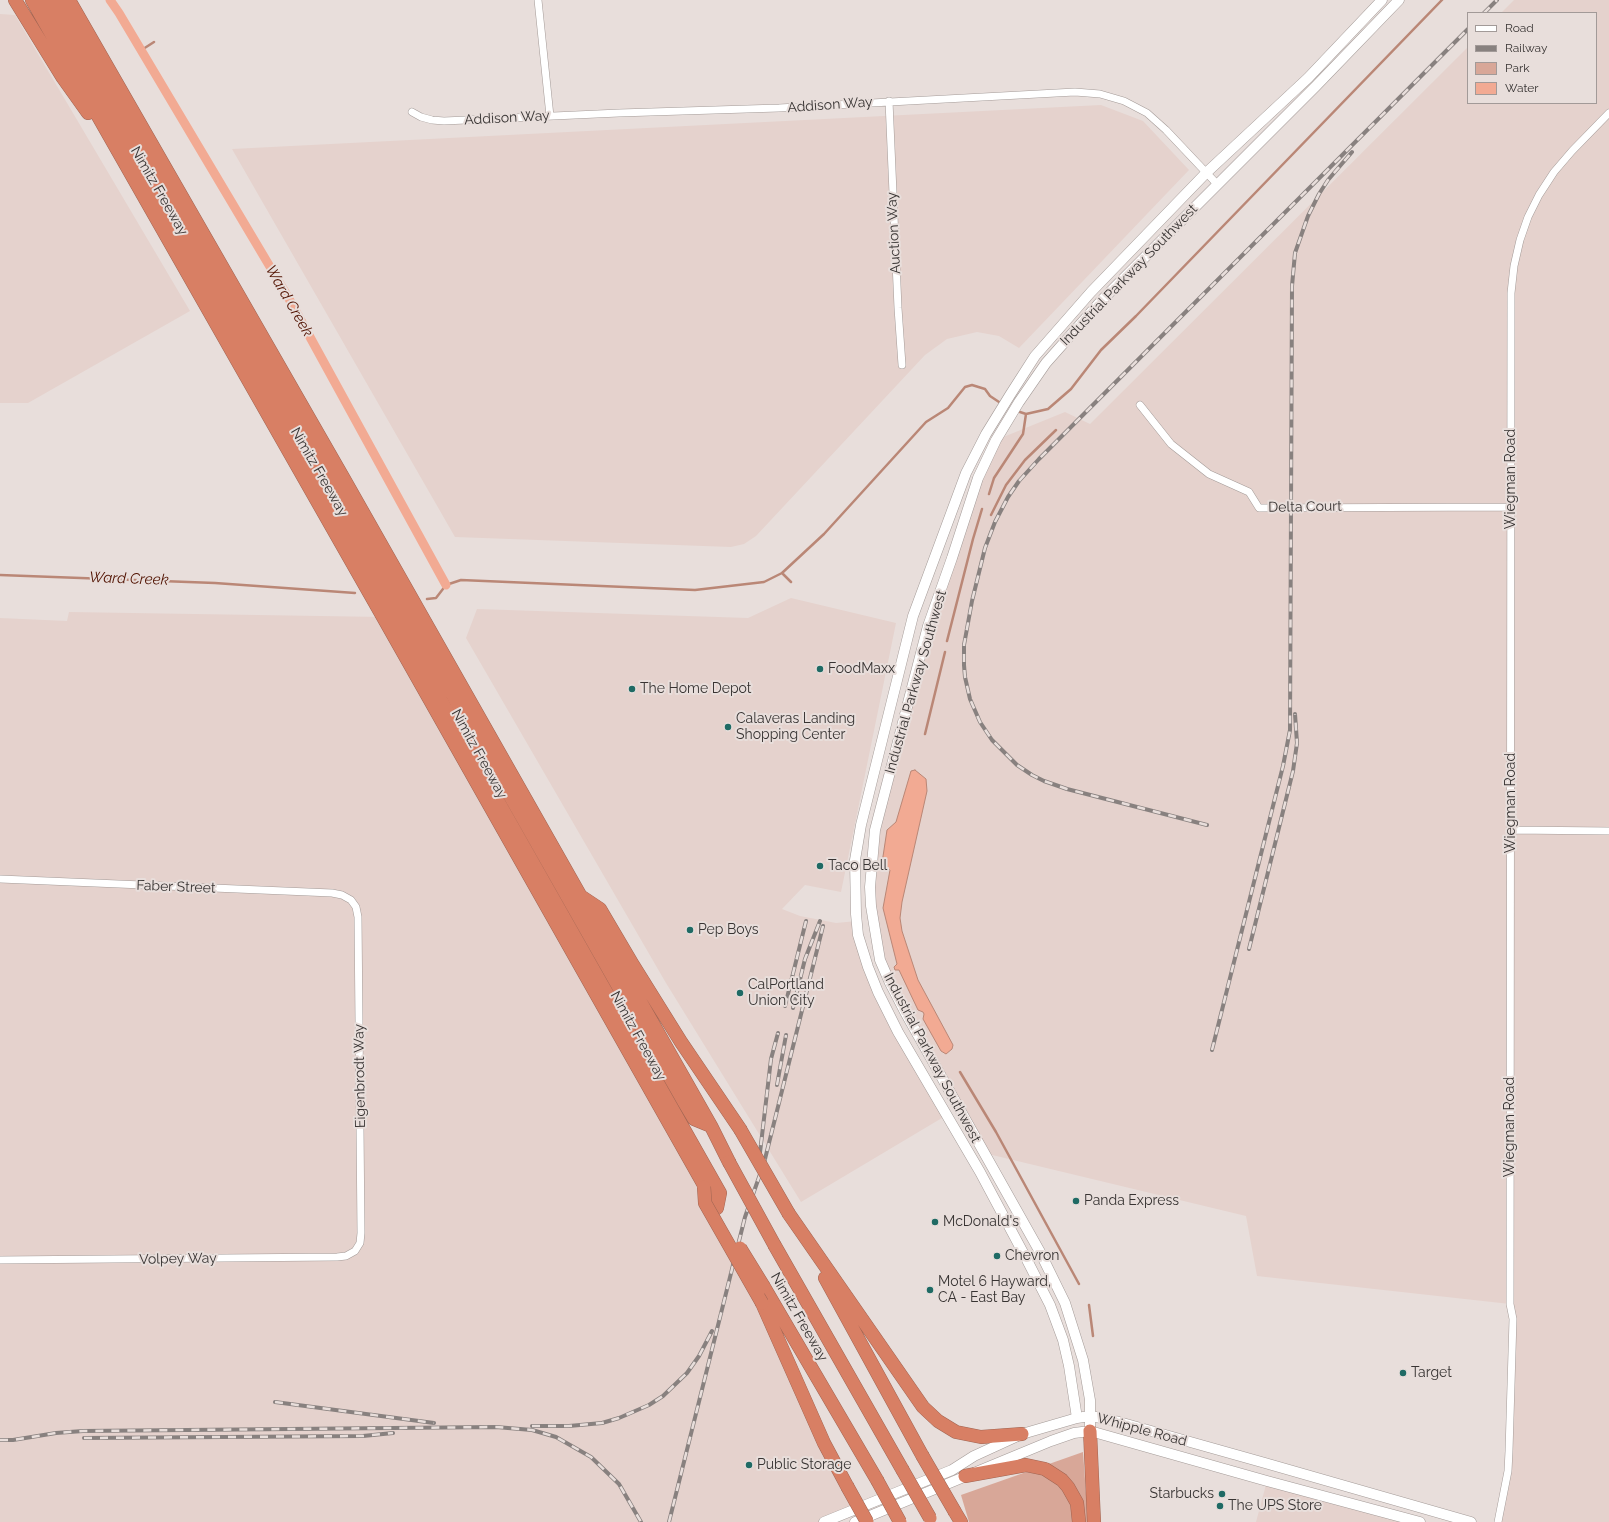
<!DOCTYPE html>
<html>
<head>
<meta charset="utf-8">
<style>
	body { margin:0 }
	#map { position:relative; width:1609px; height:1522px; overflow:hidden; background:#e8dedb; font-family:Raleway,sans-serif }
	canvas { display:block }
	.legend { position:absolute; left:1467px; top:12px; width:130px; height:92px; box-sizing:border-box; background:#e8dedb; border:1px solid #a29a98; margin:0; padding:5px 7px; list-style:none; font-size:12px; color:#383433 }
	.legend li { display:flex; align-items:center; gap:8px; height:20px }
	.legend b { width:20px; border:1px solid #a29a98 }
</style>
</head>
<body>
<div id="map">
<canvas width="1609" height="1522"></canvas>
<ul class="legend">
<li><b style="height:5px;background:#fff"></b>Road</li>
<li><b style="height:5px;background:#88817f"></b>Railway</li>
<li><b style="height:11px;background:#d8a798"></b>Park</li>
<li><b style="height:11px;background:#f2aa93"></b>Water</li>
</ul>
</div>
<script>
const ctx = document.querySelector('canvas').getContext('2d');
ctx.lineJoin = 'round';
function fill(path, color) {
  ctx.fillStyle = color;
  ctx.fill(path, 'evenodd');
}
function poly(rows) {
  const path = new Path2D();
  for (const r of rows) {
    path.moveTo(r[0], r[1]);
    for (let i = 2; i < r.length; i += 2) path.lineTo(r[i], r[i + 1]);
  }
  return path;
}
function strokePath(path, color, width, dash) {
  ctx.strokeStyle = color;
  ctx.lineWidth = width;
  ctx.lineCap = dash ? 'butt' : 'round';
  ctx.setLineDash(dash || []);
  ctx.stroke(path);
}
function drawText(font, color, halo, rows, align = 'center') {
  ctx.font = font + ' Raleway,sans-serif';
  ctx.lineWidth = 4;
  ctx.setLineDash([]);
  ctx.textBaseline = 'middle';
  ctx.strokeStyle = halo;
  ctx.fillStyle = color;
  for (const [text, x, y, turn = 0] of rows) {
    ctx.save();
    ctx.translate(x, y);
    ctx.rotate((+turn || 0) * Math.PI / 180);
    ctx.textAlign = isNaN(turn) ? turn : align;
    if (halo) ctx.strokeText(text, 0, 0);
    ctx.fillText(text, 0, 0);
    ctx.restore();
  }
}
fill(poly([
	[1514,0,1609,0,1609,1522,1498,1522,1509,1451,1510,1304,1257,1276,1246,1216,984,1153,890,983,871,906,875,830,928,626,996,440,1065,412,1090,424,1468,47,1468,103,1596,103,1596,13,1501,13],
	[0,14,15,15,190,311,28,403,0,403],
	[1101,105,1143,121,1189,170,1019,348,999,336,977,332,947,339,925,355,756,536,744,544,731,547,455,537,232,149],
	[791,598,896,623,841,892,805,885,782,909,800,916,836,923,857,921,868,967,947,1115,801,1202,666,983,466,638,477,609,748,618],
	[69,612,383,617,717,1208,859,1508,824,1522,0,1522,0,618,67,621],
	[1267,1481,1420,1522,1256,1522]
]), '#e5d2cd');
fill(poly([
	[1083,1452,1088,1522,969,1522,961,1495]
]), '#d8a798');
const water = poly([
	[915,770,926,779,927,791,902,902,900,918,902,931,918,980,953,1045,952,1049,946,1054,941,1051,923,1019,924,1014,923,1012,918,1010,899,970,895,970,894,967,897,964,883,908,890,870,882,863,887,830,896,822,911,771,915,770]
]);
fill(water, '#f2aa93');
strokePath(water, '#ba8776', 1);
strokePath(poly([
	[140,51,154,42],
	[1017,411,1026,414,1048,409,1071,389,1101,350,1136,316,1442,0],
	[989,494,994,478,1023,434,1026,414],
	[991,515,1006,485,1025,460,1056,430],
	[782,573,791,582],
	[0,575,215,583,355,593],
	[427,599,436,598,446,585,461,580,695,590,764,582,782,573,824,534,926,422,948,408,965,387,972,385,985,389,990,396,1002,404],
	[947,641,973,539,982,509],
	[925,734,945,652],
	[960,1072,996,1132,1079,1284],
	[1089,1305,1093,1336]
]), '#ba8776', 2.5);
strokePath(poly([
	[110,0,119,13,288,297,446,585]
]), '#f2aa93', 9);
const street = poly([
	[538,0,550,116],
	[889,101,898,308,902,365],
	[412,112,421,117,432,120,444,121,619,113,779,108,1075,92,1100,94,1124,101,1147,113,1166,130,1217,184],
	[1140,405,1171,444,1209,474,1249,492,1259,508,1512,507],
	[1511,830,1609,831],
	[0,879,332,893,342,895,351,900,356,907,358,917,361,1233,360,1243,355,1251,346,1256,337,1257,0,1260],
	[1498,1522,1508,1471,1509,1451,1513,1319,1510,1304,1511,293,1514,266,1520,240,1528,217,1539,195,1554,172,1572,151,1609,113]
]);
const secondary = poly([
	[1077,1418,1069,1366,1063,1340,1050,1305,1027,1260,980,1172,898,1032,878,992,868,967,858,935,856,914,855,860,861,825,913,616,966,473,986,434,1010,395,1035,356,1091,292,1206,173,1308,78,1382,0],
	[1090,1431,1090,1400,1083,1360,1065,1303,1040,1252,905,1012,890,983,880,960,871,906,870,887,875,830,928,626,952,558,978,478,996,440,1019,402,1046,363,1101,301,1316,86,1399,0],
	[824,1522,952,1470,974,1456,1022,1434,1077,1418,1090,1416,1112,1420,1265,1463,1471,1522],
	[855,1522,1051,1441,1074,1433,1090,1431,1267,1481,1420,1522]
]);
const highway = poly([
	[15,0,63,78,88,113],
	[32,0,383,617,717,1208],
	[44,0,720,1193,717,1208],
	[58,0,684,1102,694,1119,711,1126],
	[69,0,344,479,711,1126,729,1162],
	[582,897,600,909,633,965,681,1042,740,1129],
	[789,1214,923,1407,938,1421,956,1432,981,1437,1022,1434],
	[775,1246,902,1469],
	[825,1278,922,1455],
	[764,1287,877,1480],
	[762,1303,824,1443,847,1486],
	[1090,1431,1094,1522],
	[965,1476,1026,1465,1045,1469,1062,1480,1068,1487,1077,1503,1079,1522],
	[955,1512,961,1522]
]);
strokePath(street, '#a49b98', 8);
strokePath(secondary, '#a49b98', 11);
strokePath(highway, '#a06553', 14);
strokePath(street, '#fff', 7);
strokePath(secondary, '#fff', 10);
strokePath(highway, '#d87f64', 13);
const rail = poly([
	[1484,13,1497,0],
	[1207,825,1067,789,1044,781,1032,775,1017,765,992,740,980,722,970,699,965,677,964,665,964,645,972,601,985,548,995,522,1008,497,1019,481,1039,459,1468,29],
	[1249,949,1293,771,1297,743,1295,714],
	[785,1006,806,921],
	[793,1008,805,959,820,921],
	[1212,1050,1283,766,1290,730,1292,286,1295,253,1308,216,1319,194,1328,180,1352,152],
	[777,1085,786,1035],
	[759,1161,771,1059,778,1033],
	[275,1402,434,1423],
	[532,1426,569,1426,602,1423,619,1418,649,1405,663,1396,687,1373,699,1356,712,1331],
	[84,1438,363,1436,393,1433],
	[0,1440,13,1440,56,1433,83,1431,496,1427,532,1430,556,1437,591,1457,619,1484,641,1522],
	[669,1522,745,1217,764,1163,823,926]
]);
strokePath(rail, '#88817f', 4);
strokePath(rail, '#e8dedb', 2.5, [8]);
const highwayBridge = poly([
	[740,1129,789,1214],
	[729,1162,775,1246],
	[704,1187,705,1203,762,1303],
	[740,1248,764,1287],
	[922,1455,955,1512],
	[902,1469,930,1518],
	[877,1480,900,1522],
	[847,1486,867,1522]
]);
strokePath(highwayBridge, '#a06553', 14, []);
strokePath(highwayBridge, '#d87f64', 13);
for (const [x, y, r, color] of [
	[820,669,4,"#1f6a64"],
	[632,689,4,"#1f6a64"],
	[728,727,4,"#1f6a64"],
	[820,866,4,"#1f6a64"],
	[690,930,4,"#1f6a64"],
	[740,993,4,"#1f6a64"],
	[1076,1201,4,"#1f6a64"],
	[935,1222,4,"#1f6a64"],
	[997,1256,4,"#1f6a64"],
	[930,1290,4,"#1f6a64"],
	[1403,1373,4,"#1f6a64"],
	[749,1465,4,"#1f6a64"],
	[1222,1494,4,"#1f6a64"],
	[1220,1506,4,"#1f6a64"]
]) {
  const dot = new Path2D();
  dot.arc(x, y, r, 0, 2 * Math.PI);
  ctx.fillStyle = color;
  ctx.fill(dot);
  strokePath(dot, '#e8dedb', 1.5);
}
drawText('14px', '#383433', '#e8dedb', [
	["Addison Way",830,105,-4],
	["Addison Way",507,118,-3],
	["Nimitz Freeway",159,191,60],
	["Auction Way",894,233,-93],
	["Industrial Parkway Southwest",1129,275,-46],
	["Nimitz Freeway",319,472,60],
	["Wiegman Road",1511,479,-90],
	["Delta Court",1305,507,-1],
	["Industrial Parkway Southwest",916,682,-74],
	["Nimitz Freeway",479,754,61],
	["Wiegman Road",1511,803,-90],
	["Faber Street",176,887,2],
	["Nimitz Freeway",638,1036,61],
	["Industrial Parkway Southwest",932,1058,62],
	["Eigenbrodt Way",360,1076,-91],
	["Wiegman Road",1510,1127,-90],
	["Volpey Way",178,1259,-1],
	["Nimitz Freeway",799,1317,60],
	["Whipple Road",1142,1430,15]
]);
drawText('14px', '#383433', '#e8dedb', [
	["FoodMaxx",828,669],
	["The Home Depot",640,689],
	["Calaveras Landing",736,719],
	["Shopping Center",736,735],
	["Taco Bell",828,866],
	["Pep Boys",698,930],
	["CalPortland",748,985],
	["Union City",748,1001],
	["Panda Express",1084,1201],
	["McDonald's",943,1222],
	["Chevron",1005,1256],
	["Motel 6 Hayward,",938,1282],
	["CA - East Bay",938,1298],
	["Target",1411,1373],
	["Public Storage",757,1465],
	["Starbucks",1214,1494,"right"],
	["The UPS Store",1228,1506]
], 'left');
drawText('italic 15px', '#511200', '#e8dedb', [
	["Ward Creek",289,301,60],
	["Ward Creek",129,579,2]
]);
</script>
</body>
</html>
